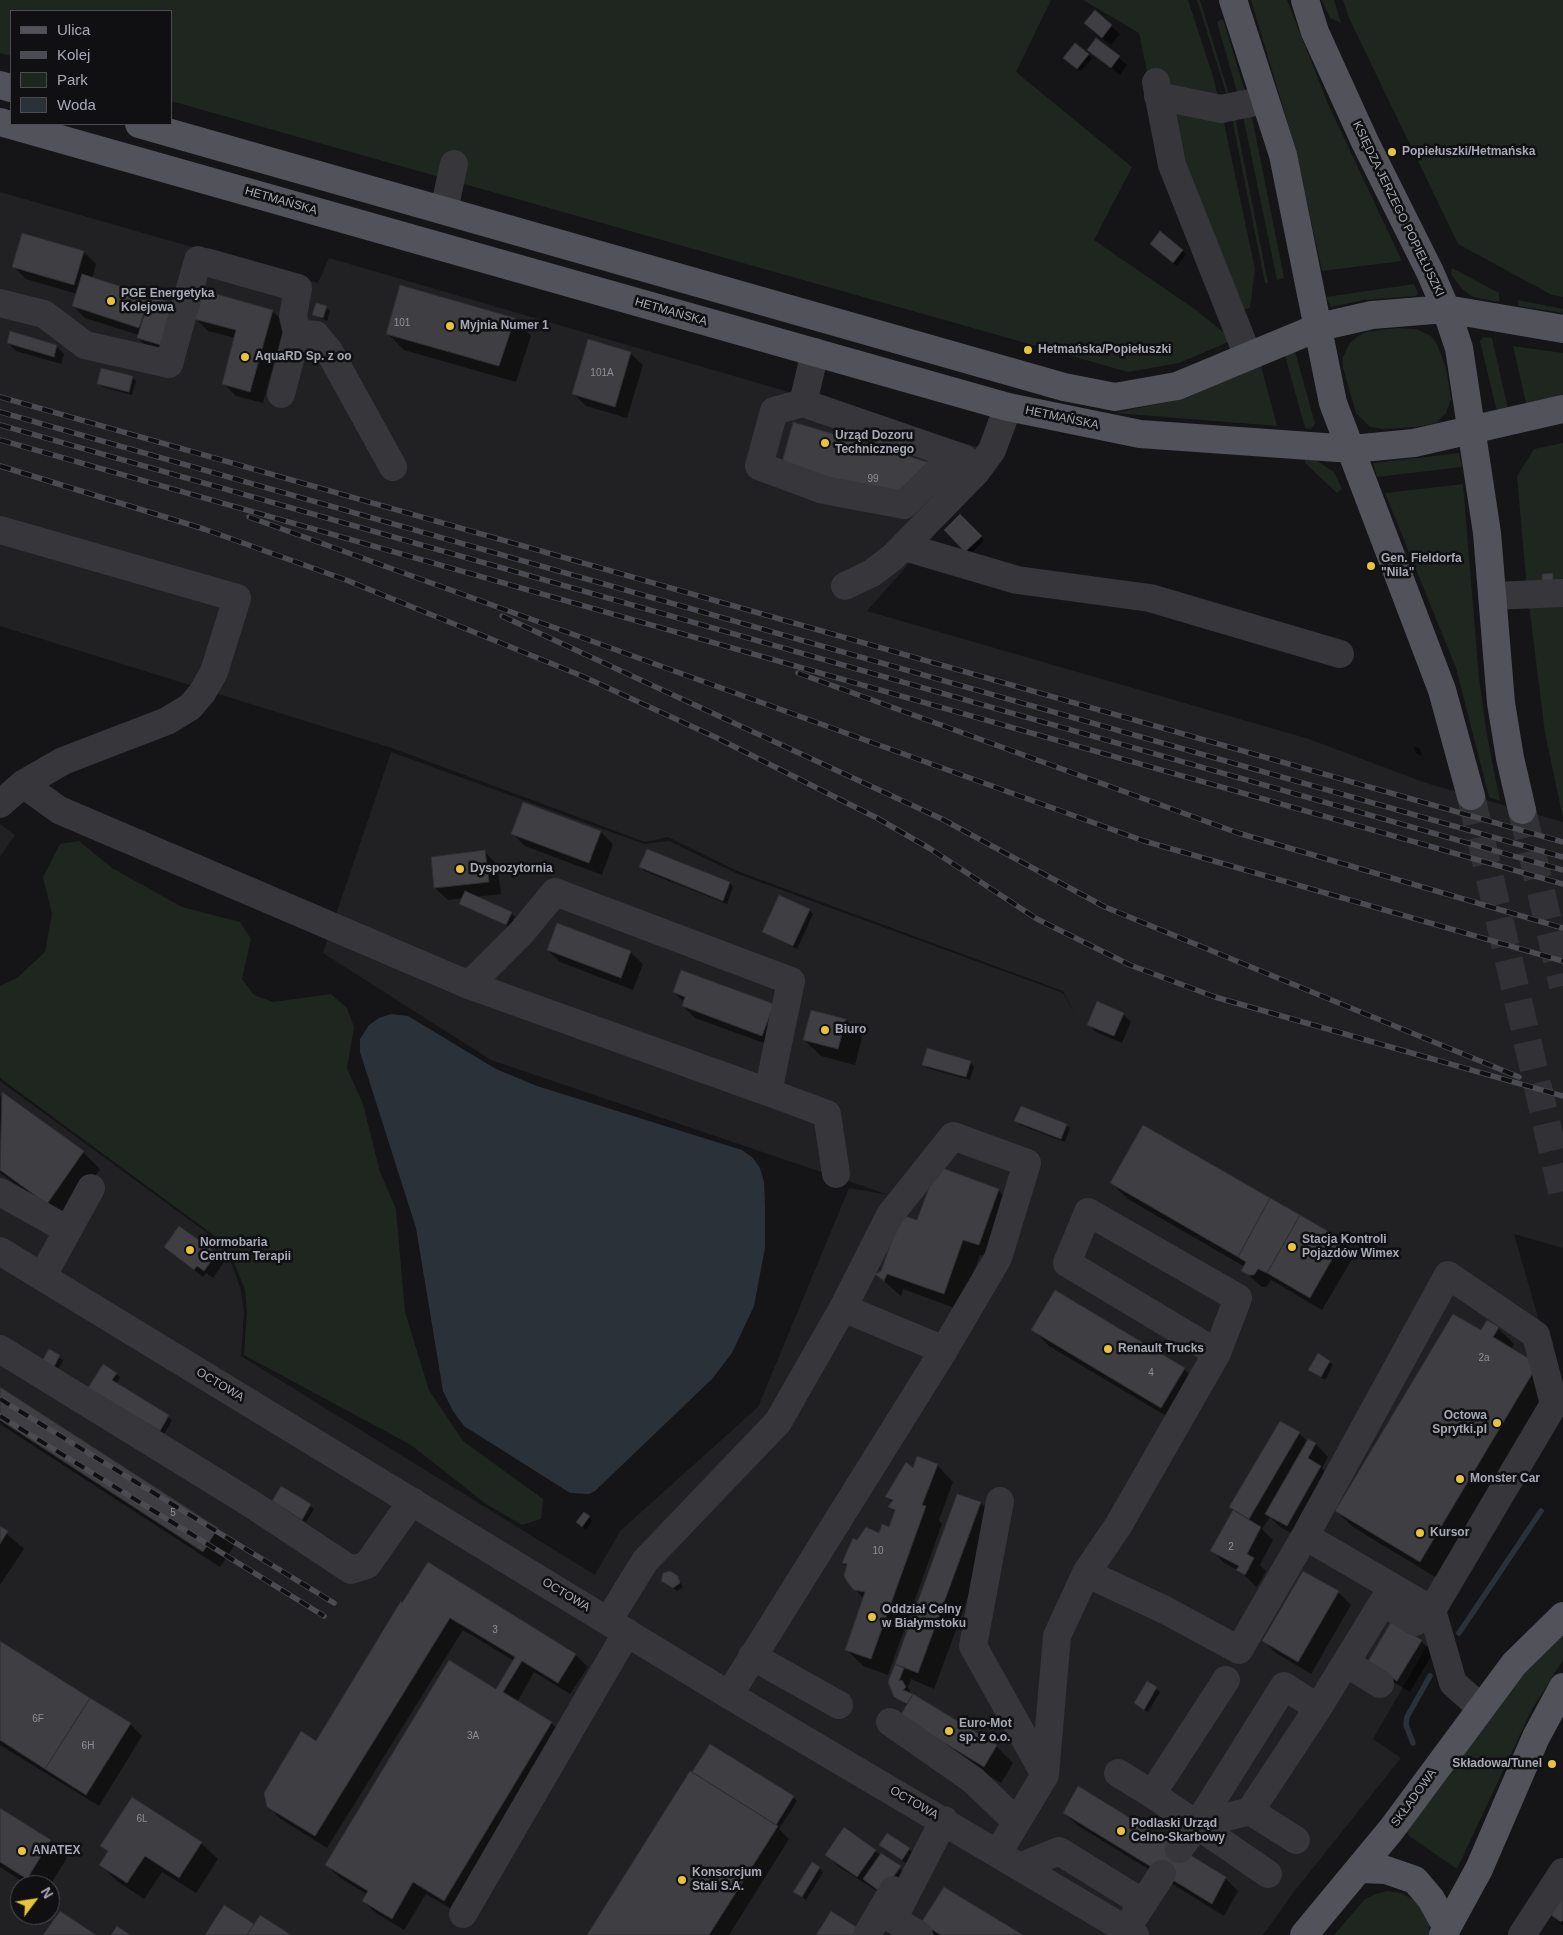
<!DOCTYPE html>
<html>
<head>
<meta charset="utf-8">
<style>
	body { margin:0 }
	#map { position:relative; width:1563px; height:1935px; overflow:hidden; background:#151416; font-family:Helvetica,sans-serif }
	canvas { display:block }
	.legend { position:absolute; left:10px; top:10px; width:162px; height:115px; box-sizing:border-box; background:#100f11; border:1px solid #4c4d53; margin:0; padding:6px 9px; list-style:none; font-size:15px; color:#a7aab6 }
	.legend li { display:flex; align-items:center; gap:10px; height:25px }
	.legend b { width:25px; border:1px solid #4c4d53 }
	.north { position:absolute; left:10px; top:1875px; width:50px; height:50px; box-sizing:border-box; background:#100f11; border:1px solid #4c4d53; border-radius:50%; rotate:59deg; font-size:14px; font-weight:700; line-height:20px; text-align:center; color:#a7aab6 }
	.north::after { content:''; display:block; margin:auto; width:18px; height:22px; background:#e7c43b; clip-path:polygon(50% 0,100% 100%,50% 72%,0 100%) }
</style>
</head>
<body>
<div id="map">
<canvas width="1563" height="1935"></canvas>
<ul class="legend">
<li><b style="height:6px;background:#52525a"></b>Ulica</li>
<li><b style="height:6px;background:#4b4c52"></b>Kolej</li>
<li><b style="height:14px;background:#1f2620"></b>Park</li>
<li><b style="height:14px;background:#2b3139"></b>Woda</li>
</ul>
<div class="north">N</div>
</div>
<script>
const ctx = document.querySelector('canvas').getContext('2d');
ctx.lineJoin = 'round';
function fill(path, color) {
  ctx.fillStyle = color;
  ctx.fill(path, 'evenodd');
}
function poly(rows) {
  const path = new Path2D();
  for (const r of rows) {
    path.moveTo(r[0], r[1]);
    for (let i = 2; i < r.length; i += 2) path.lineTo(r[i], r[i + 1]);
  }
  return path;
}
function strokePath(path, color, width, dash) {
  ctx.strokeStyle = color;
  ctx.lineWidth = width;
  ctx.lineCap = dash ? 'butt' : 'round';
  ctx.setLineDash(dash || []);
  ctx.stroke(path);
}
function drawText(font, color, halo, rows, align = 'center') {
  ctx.font = font + ' Helvetica,sans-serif';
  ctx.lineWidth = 5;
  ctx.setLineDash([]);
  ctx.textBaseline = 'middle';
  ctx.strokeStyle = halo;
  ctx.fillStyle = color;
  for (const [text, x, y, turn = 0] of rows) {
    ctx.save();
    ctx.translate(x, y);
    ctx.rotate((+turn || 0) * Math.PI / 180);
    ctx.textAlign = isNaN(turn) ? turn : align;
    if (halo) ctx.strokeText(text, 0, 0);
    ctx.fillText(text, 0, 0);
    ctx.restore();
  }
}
fill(poly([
	[0,192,318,283,329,258,1005,455,867,611,1309,739,1426,783,1563,822,1563,1248,1514,1234,1563,1404,1563,1417,1539,1451,1373,1739,1401,1758,1293,1893,1263,1935,0,1935,0,1081,225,1246,241,1290,244,1313,241,1356,595,1575,620,1531,758,1407,849,1188,889,1195,491,1060,323,953,391,752,644,844,669,841,738,874,1063,993,1075,1014,1063,991,737,871,668,837,645,842,392,748,0,626],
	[20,1885,50,1885,50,1915,20,1915],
	[0,824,15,835,0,857]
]), '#212123');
fill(poly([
	[0,0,1051,0,1016,72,1132,167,1094,240,1196,310,1233,340,1179,363,1128,372,171,101,171,11,11,11,11,56,0,53],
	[1083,0,1188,0,1213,76,1223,118,1255,269,1250,308,1223,314,1167,168,1139,33],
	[1197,0,1200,0,1231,101,1229,102],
	[1251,0,1287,0,1328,104,1402,261,1322,271,1295,147],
	[1322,0,1334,0,1341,23,1330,18],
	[1343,0,1563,0,1563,297,1552,295,1458,244,1349,18],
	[1223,19,1246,95,1239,99,1217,22],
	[1242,111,1251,112,1284,278,1277,280],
	[1234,112,1268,283,1265,283,1231,113],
	[1452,268,1499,293,1499,302,1473,297,1462,289,1451,274],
	[1414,284,1418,293,1416,296,1364,300,1331,307,1326,297],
	[1518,300,1563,309,1563,313,1518,306],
	[1397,328,1416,329,1431,336,1437,344,1446,368,1451,399,1446,413,1436,423,1415,427,1383,429,1370,427,1356,413,1343,368,1343,357,1349,344,1358,336,1366,332],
	[1483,337,1492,338,1508,409,1499,411,1496,408,1480,341],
	[1513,346,1563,353,1563,395,1526,403],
	[1295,351,1315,424,1311,429,1305,428,1284,352],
	[1260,362,1277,426,1115,413,1176,400],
	[1563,443,1563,818,1545,733,1527,589,1517,476,1534,449],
	[1459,453,1462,467,1377,477,1373,463],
	[1304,457,1313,458,1334,472,1342,489,1337,493,1305,463],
	[1463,484,1479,678,1487,735,1500,801,1489,797,1456,668,1385,493],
	[79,841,112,868,182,907,240,922,251,939,242,979,254,995,273,1002,331,994,347,1008,354,1027,347,1068,363,1104,380,1172,396,1209,405,1312,429,1390,463,1441,543,1499,541,1519,522,1525,486,1504,411,1445,244,1355,247,1311,245,1290,227,1245,0,1078,0,986,17,978,45,952,52,914,43,877,60,844],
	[1563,1628,1563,1660,1532,1709,1457,1869,1409,1836,1406,1830,1486,1717],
	[1388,1891,1401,1893,1412,1899,1422,1908,1428,1919,1430,1935,1334,1935,1364,1900,1375,1894]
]), '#1f2620');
fill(poly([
	[391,1014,408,1016,496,1069,537,1086,742,1150,753,1158,760,1168,764,1182,765,1205,765,1248,754,1306,732,1353,713,1378,595,1491,589,1494,570,1493,464,1426,453,1411,443,1391,416,1228,360,1052,360,1039,369,1025,379,1018]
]), '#2b3139');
fill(poly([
	[1095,12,1120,34,1111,45,1093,31],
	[1097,40,1127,65,1120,75,1089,50],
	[1088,55,1092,58,1081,71,1068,61],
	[1160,233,1186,254,1177,266,1155,248],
	[23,234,84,252,96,264,92,279,173,304,169,353,146,346,138,338,139,335,85,318,73,306,77,294,26,279,13,266],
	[326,307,330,311,327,321,313,315],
	[272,311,285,323,263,403,236,396,223,383,236,338,208,331,195,318],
	[514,319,531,336,516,382,404,350,387,333],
	[8,343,56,346,64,354,61,364,16,351],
	[630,353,643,365,627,418,586,406,574,394],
	[132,377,136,381,132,395,102,387,99,384],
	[960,516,984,540,970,555,946,530],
	[1414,746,1420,749,1422,756,1416,753],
	[601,832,613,844,602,875,525,846,513,834],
	[648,850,730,883,733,887,727,904,644,871,641,867],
	[485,852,497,864,501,894,475,897,511,913,515,917,510,927,465,907,461,904,463,898,448,900,435,888],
	[809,910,813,914,797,949,763,932],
	[548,950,630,952,643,964,633,990,560,962],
	[674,992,773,1005,775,1047,695,1018,683,1006,684,1002],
	[1123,1014,1131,1022,1122,1043,1096,1032,1088,1024],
	[846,1020,862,1037,855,1065,821,1056,804,1040],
	[970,1062,974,1066,970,1080,927,1068,924,1065],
	[2,1094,83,1152,100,1169,64,1219,0,1173,0,1097],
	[1016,1121,1066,1125,1070,1128,1065,1142,1020,1125],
	[1111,1183,1271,1200,1342,1241,1355,1254,1322,1310,1271,1280,1266,1287,1262,1287,1243,1270,1245,1267,1128,1199],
	[998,1190,1014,1207,995,1261,980,1255,960,1310,903,1289,901,1296,877,1275,882,1272,918,1222],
	[179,1228,224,1262,213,1278,206,1273,203,1277,165,1247],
	[1498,1328,1514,1344,1511,1350,1554,1382,1437,1578,1353,1527,1336,1511,1482,1332],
	[1033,1329,1184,1369,1200,1386,1178,1423,1049,1346],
	[49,1351,63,1360,58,1370,47,1364],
	[1329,1362,1333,1365,1325,1380,1309,1370],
	[116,1374,120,1377,116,1384,172,1420,164,1434,94,1391],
	[0,1388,217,1529,234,1546,220,1567,0,1424],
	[1299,1433,1308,1442,1309,1441,1316,1444,1328,1457,1322,1468,1333,1479,1299,1538,1279,1526,1270,1517,1262,1529,1273,1540,1260,1565,1266,1571,1257,1587,1238,1570,1224,1563,1212,1550,1234,1511,1230,1507],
	[937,1465,953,1482,939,1520,942,1524,888,1675,863,1666,846,1649,864,1599,855,1589,847,1567,843,1562,857,1542,880,1534,890,1528,895,1513,890,1507,893,1503,886,1496,914,1470],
	[282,1488,314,1509,306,1522,273,1501],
	[958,1495,981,1503,997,1520,934,1689,911,1679,908,1687,913,1697,996,1746,1013,1763,1001,1783,918,1732,907,1706,895,1696,890,1682],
	[589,1517,592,1521,586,1530,581,1525],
	[0,1528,24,1549,0,1585],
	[428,1564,576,1655,588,1667,570,1694,534,1672,517,1702,551,1723,564,1735,456,1912,426,1894,404,1930,376,1913,363,1901,368,1895,339,1877,327,1865,497,1691,514,1661,463,1630,327,1848,281,1819,268,1806,316,1742],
	[1304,1572,1338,1592,1351,1605,1311,1674,1276,1653,1264,1641],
	[677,1577,683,1587,677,1591,662,1580],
	[1421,1641,1433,1653,1410,1692,1381,1675],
	[0,1642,130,1724,142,1736,99,1806,0,1745],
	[1148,1683,1160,1692,1148,1712,1140,1707],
	[694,1772,793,1797,797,1801,779,1829,789,1839,729,1935,588,1935,698,1776],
	[1079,1788,1225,1878,1238,1891,1224,1916,1077,1825,1064,1813],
	[0,1809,51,1841,67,1858,50,1885,28,1885,0,1867],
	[201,1843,218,1859,196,1893,162,1872,144,1899,117,1881,100,1864,108,1852,102,1846],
	[881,1845,909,1849,917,1857,911,1867],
	[875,1851,908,1875,891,1900,839,1867,827,1855],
	[819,1868,823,1872,806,1900,799,1895],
	[1563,1888,1563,1926,1547,1911],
	[923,1923,1020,1935,935,1935]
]), '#0007');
strokePath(poly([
	[1459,1633,1541,1511],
	[1413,1743,1406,1725,1407,1717,1430,1676]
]), '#2b3139', 5.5);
const building = poly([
	[1095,10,1112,25,1102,38,1084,23,1095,10],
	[1096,38,1120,56,1111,68,1087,50,1096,38],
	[1075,43,1089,54,1077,69,1063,58,1075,43],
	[1160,231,1183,250,1173,263,1150,244,1160,231],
	[22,233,84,251,74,285,12,267,22,233],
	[82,274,150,296,139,328,72,306,82,274],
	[400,285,515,318,499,366,386,334,400,285],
	[202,290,273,310,250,392,222,384,236,330,194,319,202,290],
	[150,296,174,303,161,345,137,338,150,296],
	[316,303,327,306,323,318,312,315,316,303],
	[10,331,57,345,54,357,7,343,10,331],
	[588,339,631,352,615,407,572,394,588,339],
	[101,368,133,376,129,392,97,384,101,368],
	[793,422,931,463,897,496,780,470,793,422],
	[960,514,982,536,965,552,944,530,960,514],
	[1553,573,1553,581,1542,582,1542,574,1553,573],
	[523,802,601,831,589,863,511,834,523,802],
	[647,849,730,882,723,901,639,867,647,849],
	[485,850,489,882,434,888,431,857,485,850],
	[465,891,512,912,506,925,459,904,465,891],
	[779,895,810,909,793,946,762,932,779,895],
	[557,923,631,951,621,978,547,950,557,923],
	[681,970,774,1004,762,1036,682,1006,685,997,673,992,681,970],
	[1097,1001,1124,1013,1114,1036,1087,1025,1097,1001],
	[811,1010,846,1019,838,1049,803,1040,811,1010],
	[927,1048,971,1061,966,1077,922,1065,927,1048],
	[2,1092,84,1151,47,1204,0,1170,2,1092],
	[1021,1106,1067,1124,1061,1139,1014,1121,1021,1106],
	[1143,1125,1270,1198,1238,1257,1110,1183,1143,1125],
	[937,1166,999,1189,979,1245,963,1240,944,1294,887,1274,884,1281,875,1274,881,1271,901,1215,917,1220,937,1166],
	[1270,1198,1300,1215,1267,1273,1258,1269,1254,1275,1249,1275,1241,1271,1246,1262,1238,1257,1270,1198],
	[1300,1215,1343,1240,1310,1298,1267,1273,1300,1215],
	[179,1226,217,1253,204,1271,197,1266,194,1270,164,1247,179,1226],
	[1055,1290,1185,1368,1161,1408,1031,1330,1055,1290],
	[1453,1314,1481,1330,1487,1320,1499,1327,1493,1337,1538,1364,1420,1562,1335,1511,1453,1314],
	[49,1349,60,1355,54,1367,42,1361,49,1349],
	[1318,1353,1330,1361,1321,1377,1308,1370,1318,1353],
	[103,1364,117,1373,112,1380,169,1415,160,1431,88,1388,103,1364],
	[0,1387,218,1528,203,1552,0,1420,0,1387],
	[1280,1421,1300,1432,1249,1519,1229,1507,1280,1421],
	[1308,1439,1316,1443,1308,1458,1321,1466,1287,1526,1265,1514,1308,1439],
	[917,1456,938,1464,922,1505,926,1506,871,1659,845,1650,865,1592,854,1590,848,1583,844,1576,847,1564,842,1563,853,1538,857,1540,866,1527,879,1533,882,1524,889,1527,895,1510,888,1507,893,1500,885,1497,906,1462,913,1468,917,1456],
	[281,1486,311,1504,302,1520,272,1501,281,1486],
	[957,1494,981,1502,918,1673,895,1664,957,1494],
	[1233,1510,1261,1527,1247,1554,1254,1558,1245,1575,1236,1570,1239,1566,1210,1551,1233,1510],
	[584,1512,590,1516,582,1527,576,1522,584,1512],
	[0,1526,8,1531,0,1544,0,1526],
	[428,1562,576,1654,558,1683,522,1661,503,1692,552,1722,444,1901,413,1882,392,1919,362,1901,368,1891,325,1865,449,1660,496,1689,515,1657,450,1618,315,1836,267,1807,264,1793,301,1731,316,1741,401,1601,402,1603,428,1562],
	[670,1571,678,1576,680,1583,673,1588,661,1581,663,1573,670,1571],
	[1303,1571,1339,1591,1298,1662,1262,1641,1303,1571],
	[1391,1622,1422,1640,1397,1681,1367,1663,1391,1622],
	[0,1641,90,1698,45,1769,0,1740,0,1641],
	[895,1664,904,1668,899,1681,902,1680,906,1687,903,1690,913,1694,907,1704,894,1697,888,1682,895,1664],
	[1147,1681,1157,1687,1144,1710,1134,1703,1147,1681],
	[913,1694,997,1745,984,1767,900,1716,913,1694],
	[90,1698,131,1723,86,1795,45,1769,90,1698],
	[710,1744,794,1796,776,1825,692,1772,710,1744],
	[690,1771,778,1826,709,1935,587,1935,690,1771],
	[1078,1786,1226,1877,1212,1904,1063,1813,1078,1786],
	[132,1797,202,1842,179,1878,145,1856,127,1883,99,1865,108,1851,100,1846,132,1797],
	[0,1808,51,1840,27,1879,0,1862,0,1808],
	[844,1827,876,1850,857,1877,825,1855,844,1827],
	[887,1833,910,1848,902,1860,879,1845,887,1833],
	[881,1853,901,1866,882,1893,863,1879,881,1853],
	[812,1862,820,1867,802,1897,793,1892,812,1862],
	[1563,1886,1563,1920,1561,1922,1545,1911,1563,1886],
	[944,1887,1023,1935,941,1935,921,1923,944,1887],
	[224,1905,254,1924,247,1935,205,1935,224,1905],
	[60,1911,96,1935,43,1935,60,1911],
	[831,1911,858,1928,854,1935,816,1935,831,1911],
	[260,1915,291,1935,247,1935,260,1915],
	[117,1926,130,1935,111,1935,117,1926]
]);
fill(building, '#3f3f43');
strokePath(building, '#2f2f32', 1);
strokePath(poly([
	[1471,796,1563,1196],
	[1522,810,1563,986]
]), '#323236', 28, [28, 14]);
strokePath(poly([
	[1156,82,1172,165,1248,356],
	[1158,96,1221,109,1265,100],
	[444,210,454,164],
	[206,262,298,288,293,316,297,333,281,394],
	[0,303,44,314,85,345,169,364,198,260],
	[297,333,316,335,329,351,393,467],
	[803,403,815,352],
	[954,455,904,505,824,490,759,466,774,411,803,403,954,455,965,459,976,472],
	[0,530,237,598,214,672,202,693,190,707,167,721,63,761,23,784],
	[905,547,1017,580,1150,598,1340,654],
	[845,586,872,573,893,557,976,472,992,450,1008,407],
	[1492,596,1563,593],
	[0,804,23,784,59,810,469,985,522,932,555,892,791,981,768,1092,469,985],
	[768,1092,827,1114,836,1174],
	[0,1192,68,1230,91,1188],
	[1088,1212,1238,1298,1217,1353,1067,1263,1088,1212],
	[0,1251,729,1695,1135,1935],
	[42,1277,68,1230],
	[843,1308,890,1215,953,1136,1027,1163,998,1258,944,1350],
	[0,1349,250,1503,351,1570,367,1565,412,1501],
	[1000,1501,973,1646,1045,1775],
	[1305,1536,1448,1275,1536,1335,1554,1404,1432,1610,1453,1683,1480,1707],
	[1086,1573,1165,1610,1239,1650,1305,1536,1418,1602],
	[608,1621,645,1561,778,1422,843,1308,944,1350,729,1695],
	[752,1656,839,1705],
	[1346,1663,1380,1684],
	[1226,1680,1152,1794,1197,1825,1250,1811,1318,1708,1383,1602,1415,1622],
	[890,1722,973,1780,1017,1822],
	[1118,1773,1152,1794],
	[1250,1811,1296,1840],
	[1197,1825,1268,1874],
	[1179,1849,1197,1825,1284,1686,1318,1708],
	[998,1853,1045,1775,1057,1636,1086,1573,1118,1526,1217,1353],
	[1020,1867,1059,1851,1143,1903],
	[463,1914,627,1632],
	[1134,1917,1162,1874],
	[867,1935,893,1890],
	[919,1935,893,1919,944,1820],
	[1522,1935,1563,1872]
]), '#36363b', 28);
strokePath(poly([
	[1233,0,1283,155,1333,403,1442,690,1471,796],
	[1305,0,1315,32,1365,142,1430,272,1446,309,1459,348,1487,533,1501,703,1510,758,1522,810],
	[0,85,11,88],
	[0,122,1008,407,1140,434,1352,449,1414,443,1563,409],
	[139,124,1064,387,1115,397,1177,386,1319,327,1372,315,1446,309,1563,329],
	[1360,1869,1386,1870,1415,1880,1431,1899,1447,1928],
	[1304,1935,1391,1830,1514,1664,1563,1616],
	[1443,1935,1479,1869,1536,1737,1563,1687]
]), '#52525a', 28);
const rail = poly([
	[0,397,1563,842],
	[0,412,1563,857],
	[0,425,1563,870],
	[0,440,1563,884],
	[0,466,204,529,346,580,582,676,715,737,877,818,929,848,1037,919,1130,965,1215,997,1563,1096],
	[249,517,1144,841,1563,961],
	[502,616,942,819,1105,907,1519,1077],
	[798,673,1238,833,1563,928],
	[0,1399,334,1603],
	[0,1416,324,1616]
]);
strokePath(rail, '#4b4c52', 5.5);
strokePath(rail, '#100f11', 4, [11]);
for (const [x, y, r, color] of [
	[1392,152,5,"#e7c43b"],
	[111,301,5,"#e7c43b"],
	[450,326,5,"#e7c43b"],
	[1028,350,5,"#e7c43b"],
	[245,357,5,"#e7c43b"],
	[825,443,5,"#e7c43b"],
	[1371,566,5,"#e7c43b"],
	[460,869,5,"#e7c43b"],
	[825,1030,5,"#e7c43b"],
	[1292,1247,5,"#e7c43b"],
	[190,1250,5,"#e7c43b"],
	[1108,1349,5,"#e7c43b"],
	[1497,1423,5,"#e7c43b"],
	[1460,1479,5,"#e7c43b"],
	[1420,1533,5,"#e7c43b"],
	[872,1617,5,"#e7c43b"],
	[949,1731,5,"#e7c43b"],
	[1552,1764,5,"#e7c43b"],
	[1121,1831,5,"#e7c43b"],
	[22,1851,5,"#e7c43b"],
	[682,1880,5,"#e7c43b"]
]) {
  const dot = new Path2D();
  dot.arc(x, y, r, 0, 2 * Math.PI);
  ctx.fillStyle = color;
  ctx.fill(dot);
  strokePath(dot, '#100f11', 2);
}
drawText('10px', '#8d8f99', null, [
	["101",402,323],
	["101A",602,373],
	["99",873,479],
	["2a",1484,1358],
	["4",1151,1373],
	["5",173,1513],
	["2",1231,1547],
	["10",878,1551],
	["3",495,1630],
	["6F",38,1719],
	["3A",473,1736],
	["6H",88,1746],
	["6L",142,1819]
]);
drawText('bold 12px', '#a7aab6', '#100f11', [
	["Popiełuszki/Hetmańska",1402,152],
	["PGE Energetyka",121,294],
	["Kolejowa",121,308],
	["Myjnia Numer 1",460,326],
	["Hetmańska/Popiełuszki",1038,350],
	["AquaRD Sp. z oo",255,357],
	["Urząd Dozoru",835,436],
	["Technicznego",835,450],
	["Gen. Fieldorfa",1381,559],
	["\"Nila\"",1381,573],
	["Dyspozytornia",470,869],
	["Biuro",835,1030],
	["Stacja Kontroli",1302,1240],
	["Pojazdów Wimex",1302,1254],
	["Normobaria",200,1243],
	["Centrum Terapii",200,1257],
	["Renault Trucks",1118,1349],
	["Octowa",1487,1416,"right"],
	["Sprytki.pl",1487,1430,"right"],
	["Monster Car",1470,1479],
	["Kursor",1430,1533],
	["Oddział Celny",882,1610],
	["w Białymstoku",882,1624],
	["Euro-Mot",959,1724],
	["sp. z o.o.",959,1738],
	["Składowa/Tunel",1542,1764,"right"],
	["Podlaski Urząd",1131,1824],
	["Celno-Skarbowy",1131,1838],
	["ANATEX",32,1851],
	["Konsorcjum",692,1873],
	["Stali S.A.",692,1887]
], 'left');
drawText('12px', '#a7aab6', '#100f11', [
	["HETMAŃSKA",281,201,16],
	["KSIĘDZA JERZEGO POPIEŁUSZKI",1398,209,64],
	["HETMAŃSKA",671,312,16],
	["HETMAŃSKA",1062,418,12],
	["OCTOWA",220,1385,31],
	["OCTOWA",566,1595,31],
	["SKŁADOWA",1414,1798,-54],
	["OCTOWA",914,1803,30]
]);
</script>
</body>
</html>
